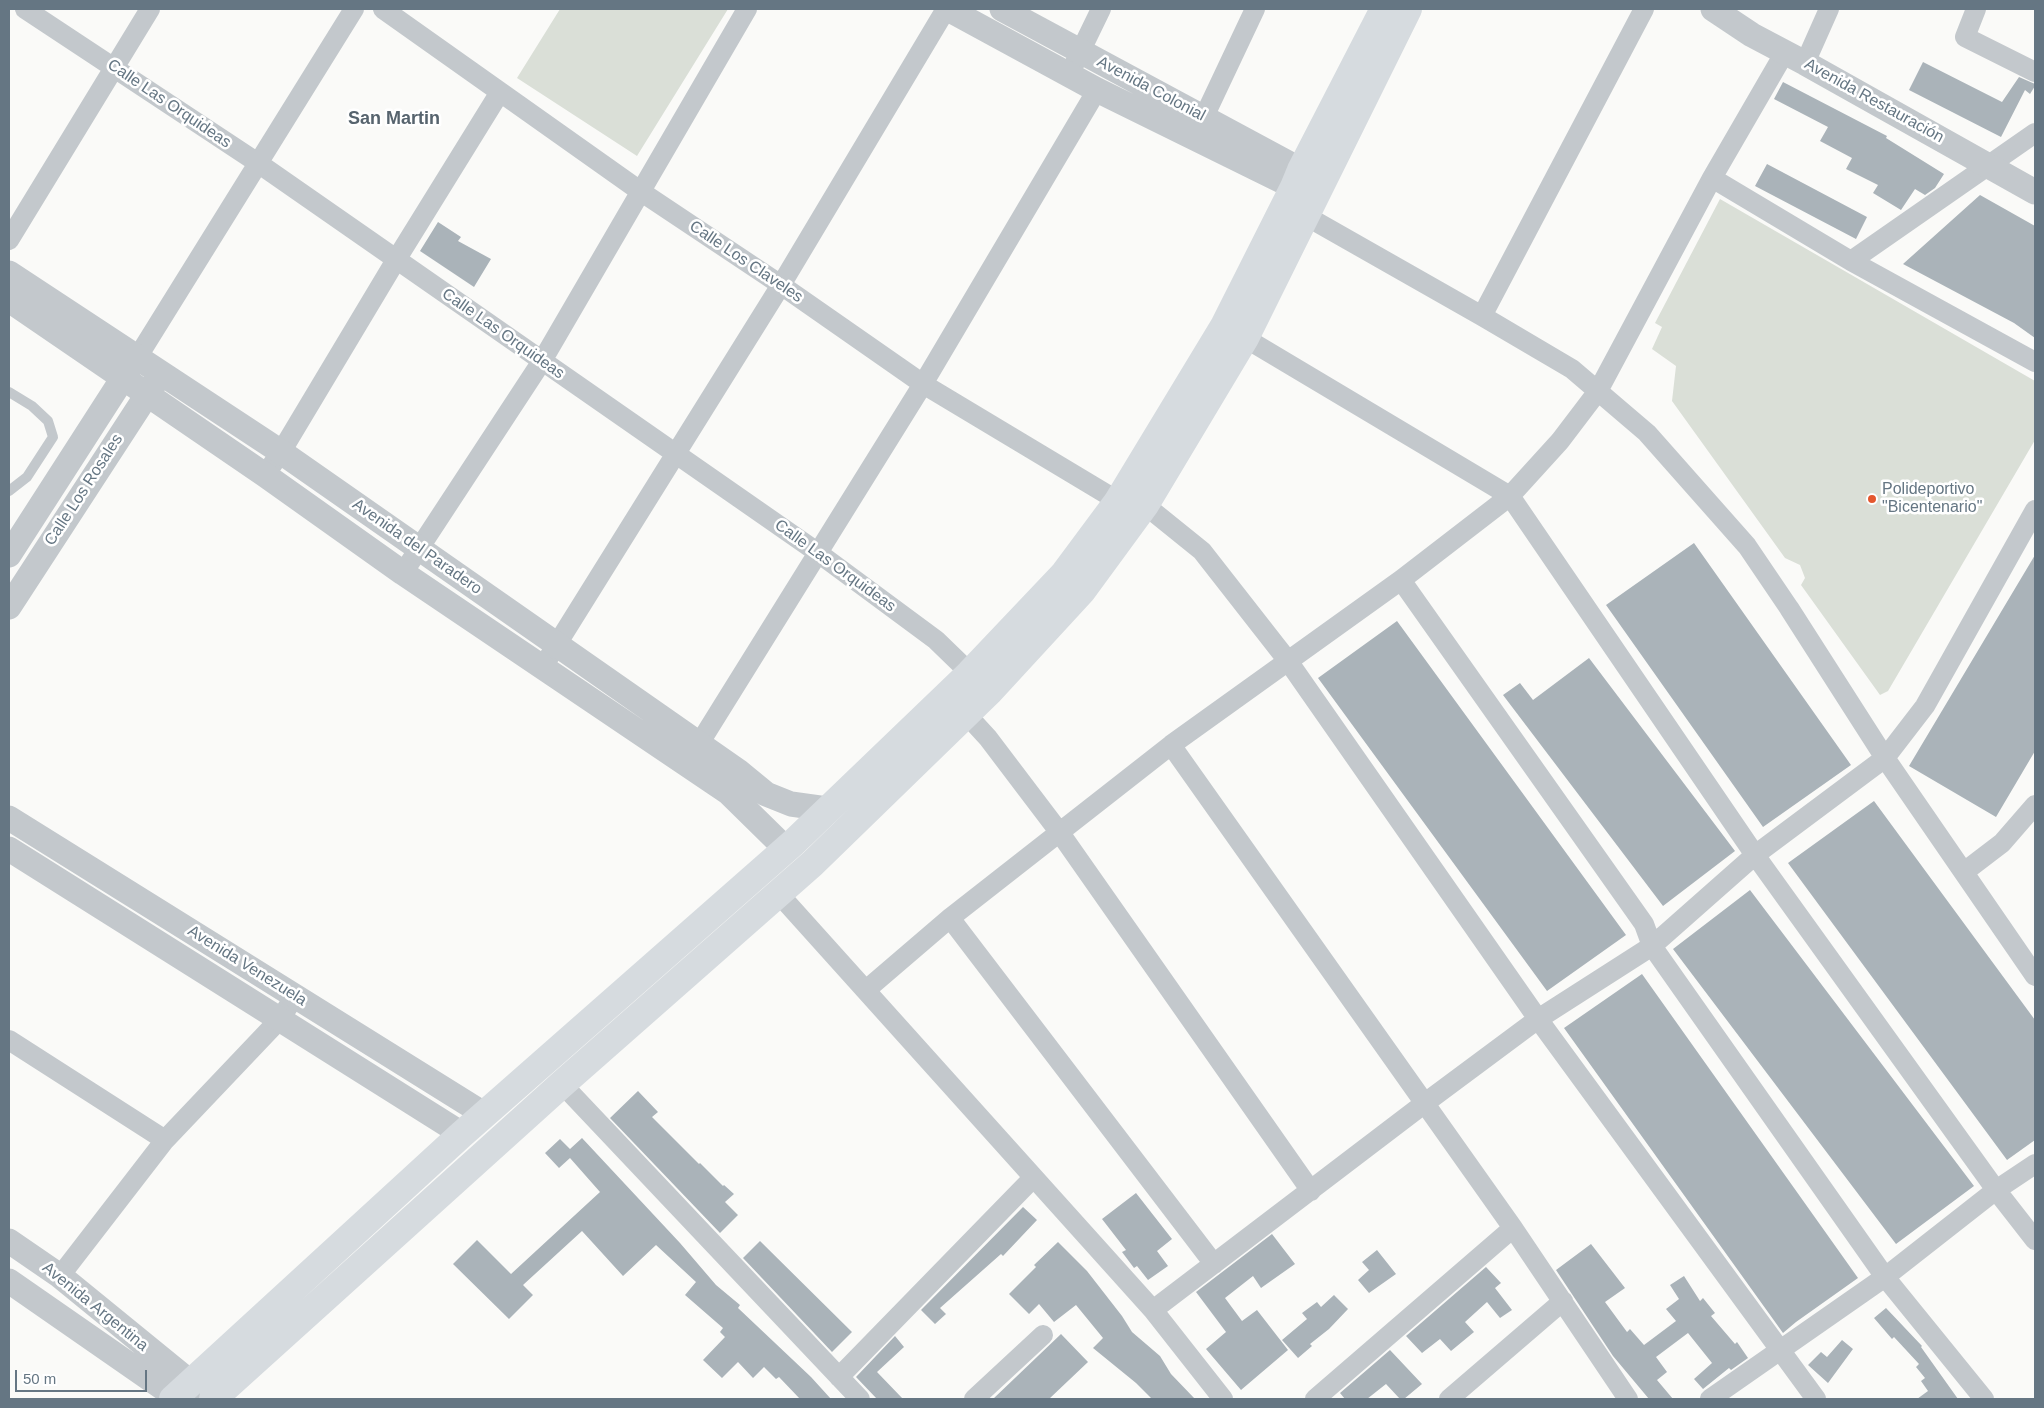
<!DOCTYPE html>
<html>
<head>
<meta charset="utf-8">
<style>
	body { margin:0 }
	#map { position:relative; width:2044px; height:1408px; overflow:hidden; background:#fafaf8; font-family:Helvetica,sans-serif }
	canvas { display:block }
	.frame { position:absolute; inset:0; border:10px solid #657683; pointer-events:none }
	.scale { position:absolute; left:15px; top:1370px; width:132px; height:22px; box-sizing:border-box; border:2px solid #657683; border-top:0; padding-left:6px; font-size:15px; line-height:18px; white-space:nowrap; color:#657683; -webkit-text-stroke:4px #fff; paint-order:stroke }
</style>
</head>
<body>
<div id="map">
<canvas width="2044" height="1408"></canvas>
<div class="frame"></div>
<div class="scale">50 m</div>
</div>
<script>
const ctx = document.querySelector('canvas').getContext('2d');
ctx.lineJoin = 'round';
function fill(path, color) {
  ctx.fillStyle = color;
  ctx.fill(path, 'evenodd');
}
function poly(rows) {
  const path = new Path2D();
  for (const r of rows) {
    path.moveTo(r[0], r[1]);
    for (let i = 2; i < r.length; i += 2) path.lineTo(r[i], r[i + 1]);
  }
  return path;
}
function strokePath(path, color, width, dash) {
  ctx.strokeStyle = color;
  ctx.lineWidth = width;
  ctx.lineCap = dash ? 'butt' : 'round';
  ctx.setLineDash(dash || []);
  ctx.stroke(path);
}
function drawText(font, color, halo, rows, align = 'center') {
  ctx.font = font + ' Helvetica,sans-serif';
  ctx.lineWidth = 5;
  ctx.setLineDash([]);
  ctx.textBaseline = 'middle';
  ctx.strokeStyle = halo;
  ctx.fillStyle = color;
  for (const [text, x, y, turn = 0] of rows) {
    ctx.save();
    ctx.translate(x, y);
    ctx.rotate((+turn || 0) * Math.PI / 180);
    ctx.textAlign = isNaN(turn) ? turn : align;
    if (halo) ctx.strokeText(text, 0, 0);
    ctx.fillText(text, 0, 0);
    ctx.restore();
  }
}
fill(poly([
	[560,9,728,9,637,156,517,78],
	[1720,199,2035,381,2035,440,1888,691,1880,695,1801,585,1805,578,1800,565,1785,558,1672,401,1676,366,1652,349,1662,327,1655,323]
]), '#dadfd7');
fill(poly([
	[1923,62,2002,102,2019,77,2035,84,2035,86,2030,94,2025,90,2001,137,1909,90],
	[1783,82,1887,136,1886,138,1944,174,1935,188,1925,195,1915,189,1901,210,1873,193,1878,185,1846,169,1852,158,1820,141,1828,127,1774,99],
	[1767,164,1867,217,1856,239,1755,186],
	[1980,195,2035,226,2035,338,2014,323,1903,264],
	[438,222,461,237,458,241,491,259,474,287,420,251],
	[1694,543,1851,765,1763,827,1606,605],
	[2035,555,2035,751,1996,817,1909,766],
	[1397,621,1626,935,1547,991,1318,678],
	[1589,658,1735,851,1663,906,1503,695,1520,683,1533,700],
	[1874,801,2035,1020,2035,1140,2007,1160,1788,863],
	[1750,890,1974,1186,1896,1244,1673,949],
	[1642,974,1858,1278,1796,1322,1783,1333,1564,1028],
	[638,1091,658,1112,652,1117,699,1164,700,1163,723,1186,724,1185,734,1194,725,1202,738,1215,720,1233,610,1118],
	[582,1138,680,1243,716,1285,740,1305,738,1308,811,1377,831,1399,800,1399,779,1377,776,1379,764,1367,753,1378,738,1362,722,1378,703,1360,725,1337,720,1332,723,1328,685,1295,696,1282,656,1245,623,1276,582,1231,523,1285,533,1295,509,1319,453,1264,477,1240,511,1274,600,1192,570,1158,559,1168,545,1153,560,1139,570,1149],
	[1136,1193,1172,1239,1157,1251,1168,1266,1148,1280,1137,1266,1134,1268,1122,1252,1126,1250,1102,1219],
	[1023,1207,1037,1220,1003,1256,1001,1254,940,1308,946,1314,935,1324,921,1310],
	[1272,1234,1295,1264,1261,1288,1253,1276,1225,1298,1242,1321,1257,1310,1288,1350,1241,1390,1206,1349,1226,1332,1196,1292],
	[760,1241,852,1332,832,1352,743,1258],
	[1058,1242,1087,1271,1122,1316,1132,1332,1160,1356,1171,1374,1195,1399,1152,1399,1136,1383,1093,1348,1103,1338,1076,1305,1054,1322,1039,1304,1029,1314,1009,1294,1036,1267,1034,1265],
	[1591,1244,1625,1288,1605,1302,1627,1332,1630,1329,1644,1345,1676,1321,1666,1309,1679,1299,1670,1285,1684,1276,1700,1301,1703,1298,1715,1313,1711,1316,1735,1344,1737,1342,1748,1358,1731,1370,1729,1368,1703,1389,1694,1379,1712,1363,1688,1333,1656,1357,1667,1372,1657,1380,1673,1399,1649,1399,1613,1356,1556,1270],
	[1377,1250,1396,1274,1369,1293,1358,1280,1369,1270,1362,1262],
	[1486,1267,1501,1283,1495,1288,1512,1310,1500,1318,1487,1302,1465,1322,1474,1332,1451,1351,1440,1339,1422,1353,1406,1336],
	[1334,1295,1348,1309,1329,1329,1310,1344,1312,1346,1298,1358,1282,1340,1307,1319,1302,1313,1317,1302,1321,1307],
	[1886,1308,1922,1346,1921,1347,1958,1399,1917,1399,1928,1391,1921,1381,1925,1378,1916,1367,1919,1364,1894,1337,1892,1339,1874,1318],
	[1061,1334,1088,1362,1049,1399,993,1399],
	[895,1336,904,1347,877,1372,903,1399,877,1399,856,1377],
	[1842,1340,1853,1349,1828,1383,1808,1365,1821,1352,1827,1357],
	[1390,1350,1422,1384,1404,1399,1400,1399,1386,1384,1367,1399,1345,1399,1340,1393]
]), '#aab3b9');
strokePath(poly([
	[9,392,32,406,48,421,53,437,27,477,9,491]
]), '#c3c8cc', 10);
strokePath(poly([
	[25,9,258,163,817,552,936,640,970,673],
	[383,9,640,191,781,285,923,384,1118,501],
	[1976,9,1965,37,2035,72],
	[1805,63,1829,9],
	[1069,75,1101,9],
	[1204,117,1255,9],
	[1712,178,1851,261,2035,362],
	[1306,216,1482,316,1572,369,1647,433,1747,546,1789,608,1885,758,2035,976],
	[9,240,150,9],
	[1851,261,2035,133],
	[1482,316,1644,9],
	[1245,338,1510,496,1755,855,1996,1190,2035,1240],
	[137,358,354,9],
	[265,475,281,452,396,260,500,92],
	[1145,505,1202,551,1288,661,1538,1019,1816,1399],
	[403,573,542,361,747,9],
	[1401,580,1644,924,1652,946,1885,1277,1984,1399],
	[549,657,781,285,946,9],
	[966,714,988,738,1060,833,1311,1191],
	[699,744,923,384,1097,90],
	[1171,745,1513,1228,1628,1399],
	[1964,872,2002,843,2035,805],
	[778,893,1153,1310,1223,1399],
	[950,918,1214,1264],
	[866,990,950,918,1171,745,1401,580,1510,496,1560,441,1598,391,1712,178,1785,52],
	[9,1040,165,1140],
	[562,1084,860,1399],
	[60,1276,165,1140,280,1019,295,996],
	[1153,1310,1425,1103,1538,1019,1652,946,1755,855,1885,758,1925,706,2035,510],
	[839,1377,1033,1178],
	[974,1399,1043,1335],
	[1315,1399,1513,1228],
	[1449,1399,1563,1301],
	[1710,1399,1885,1277,1996,1190,2035,1164]
]), '#c3c8cc', 20);
strokePath(poly([
	[948,9,1097,90,1294,187],
	[1002,9,1301,170],
	[1713,9,1752,35,1805,63,2035,192],
	[9,273,281,452,738,771,766,794,791,804,827,809],
	[9,300,265,475,403,573,729,793,786,849],
	[9,555,132,364],
	[9,607,156,381],
	[9,818,484,1114],
	[9,849,462,1134],
	[9,1241,60,1276,190,1382,193,1399],
	[9,1281,176,1397,184,1399]
]), '#c3c8cc', 25);
strokePath(poly([
	[173,1399,462,1134,793,843,970,673,1063,575,1118,501,1224,326,1294,187,1301,170,1384,9],
	[213,1399,562,1084,812,864,989,692,1082,591,1145,505,1245,338,1408,9]
]), '#d6dbdf', 28);
for (const [x, y, r, color] of [
	[1872,499,5,"#e4572e"]
]) {
  const dot = new Path2D();
  dot.arc(x, y, r, 0, 2 * Math.PI);
  ctx.fillStyle = color;
  ctx.fill(dot);
  strokePath(dot, '#fff', 2);
}
drawText('16px', '#657683', '#fff', [
	["Avenida Colonial",1151,89,28],
	["Avenida Restauración",1874,101,29],
	["Calle Las Orquideas",169,104,34],
	["Calle Los Claveles",746,262,34],
	["Calle Las Orquideas",503,334,35],
	["Calle Los Rosales",84,490,-57],
	["Avenida del Paradero",417,547,35],
	["Calle Las Orquideas",835,566,36],
	["Avenida Venezuela",247,966,32],
	["Avenida Argentina",95,1307,39]
]);
drawText('16px', '#657683', '#fff', [
	["Polideportivo",1882,490],
	["\"Bicentenario\"",1882,508]
], 'left');
drawText('bold 18px', '#57646e', '#fff', [
	["San Martin",394,119]
]);
</script>
</body>
</html>
